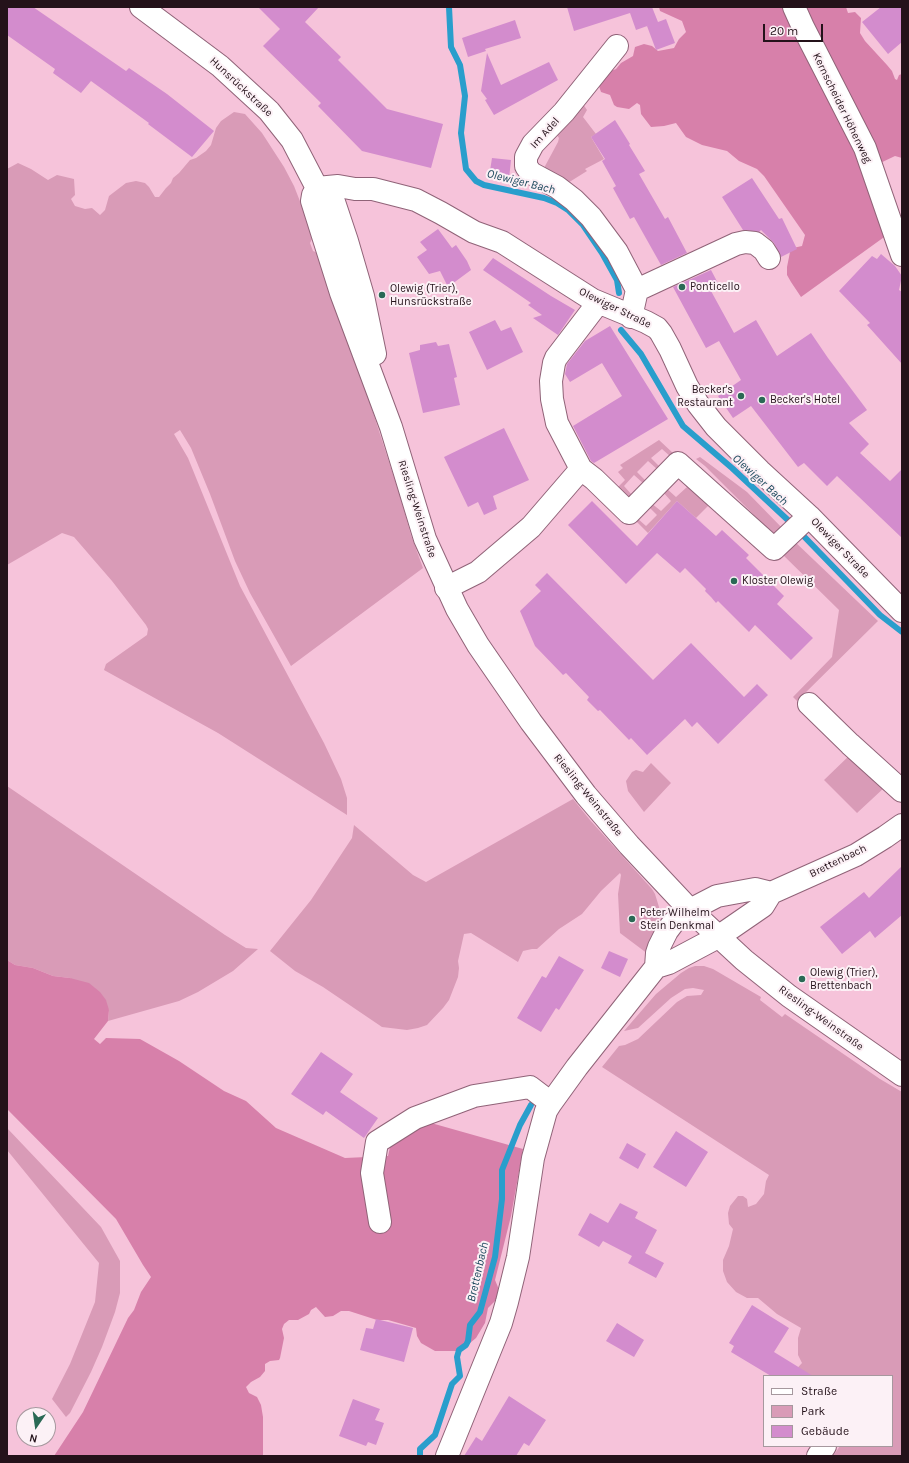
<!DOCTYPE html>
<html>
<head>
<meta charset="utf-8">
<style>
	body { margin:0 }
	#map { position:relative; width:909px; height:1463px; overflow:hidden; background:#f6c3da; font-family:Karla,sans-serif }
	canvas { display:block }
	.frame { position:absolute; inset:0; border:8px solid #24121a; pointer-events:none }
	.legend { position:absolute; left:763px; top:1375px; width:130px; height:72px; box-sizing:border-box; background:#fcf1f6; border:1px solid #a6989e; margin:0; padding:5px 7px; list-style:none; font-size:12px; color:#24121a }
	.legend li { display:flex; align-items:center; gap:8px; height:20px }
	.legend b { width:20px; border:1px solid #a6989e }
	.north { position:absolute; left:16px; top:1407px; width:40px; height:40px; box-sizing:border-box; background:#fcf1f6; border:1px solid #a6989e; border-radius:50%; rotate:193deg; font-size:11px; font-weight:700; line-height:16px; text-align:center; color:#24121a }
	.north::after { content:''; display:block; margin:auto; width:14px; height:18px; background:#2a6955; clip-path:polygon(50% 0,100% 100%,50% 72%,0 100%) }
	.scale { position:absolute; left:763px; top:24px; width:60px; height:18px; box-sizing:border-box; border:2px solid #24121a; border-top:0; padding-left:5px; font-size:12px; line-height:14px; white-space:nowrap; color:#24121a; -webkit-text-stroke:3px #fcf1f6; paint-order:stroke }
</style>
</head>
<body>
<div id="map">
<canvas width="909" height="1463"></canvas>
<div class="frame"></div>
<ul class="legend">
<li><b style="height:5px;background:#fff"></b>Straße</li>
<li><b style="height:11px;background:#d99bb7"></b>Park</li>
<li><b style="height:11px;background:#d38ccd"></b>Gebäude</li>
</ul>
<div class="north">N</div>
<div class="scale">20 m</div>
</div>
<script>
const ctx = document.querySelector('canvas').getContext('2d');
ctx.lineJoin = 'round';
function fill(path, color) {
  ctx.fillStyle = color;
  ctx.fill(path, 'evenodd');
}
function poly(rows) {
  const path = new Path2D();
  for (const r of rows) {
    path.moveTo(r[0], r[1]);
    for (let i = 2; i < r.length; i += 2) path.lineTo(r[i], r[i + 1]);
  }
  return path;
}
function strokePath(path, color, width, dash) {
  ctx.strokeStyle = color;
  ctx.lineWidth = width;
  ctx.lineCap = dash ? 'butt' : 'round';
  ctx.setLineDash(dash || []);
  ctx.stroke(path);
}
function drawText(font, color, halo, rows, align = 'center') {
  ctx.font = font + ' Karla,sans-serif';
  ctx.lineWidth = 4;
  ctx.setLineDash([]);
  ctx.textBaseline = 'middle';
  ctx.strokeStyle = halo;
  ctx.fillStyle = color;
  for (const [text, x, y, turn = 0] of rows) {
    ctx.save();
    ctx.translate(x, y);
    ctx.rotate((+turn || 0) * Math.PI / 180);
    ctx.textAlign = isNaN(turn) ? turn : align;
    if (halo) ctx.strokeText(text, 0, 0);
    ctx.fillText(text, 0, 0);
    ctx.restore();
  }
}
fill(poly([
	[583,104,587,110,583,117,596,134,591,137,604,159,585,169,587,171,563,186,544,168,558,142,559,138,553,130],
	[234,112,245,114,262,133,284,167,294,186,303,209,312,239,310,243,313,251,320,254,336,298,400,496,411,535,423,568,291,666,250,593,235,561,210,494,191,448,180,430,174,434,188,458,240,586,324,743,341,779,347,798,347,815,218,733,104,670,106,664,147,635,148,629,146,625,112,581,74,537,62,533,7,565,7,169,18,163,31,169,48,180,57,175,74,179,75,195,71,199,75,206,85,209,92,208,100,215,105,210,109,196,126,183,136,181,145,183,149,187,155,197,159,197,166,188,171,183,173,178,179,173,190,160,196,158,206,151,211,145,216,128,221,121],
	[659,440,674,454,671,457,662,449,651,458,661,468,658,470,648,461,637,472,647,482,644,484,634,475,624,486,632,495,628,499,616,489,625,480,618,472,623,468,620,465],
	[700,457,747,492,785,531,777,538,705,466,696,459],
	[684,476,713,501,696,518,677,501,648,533,635,520,637,518,646,526,657,515,648,506,651,503,661,511,671,501,663,492,666,488,676,497,687,487,680,480],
	[793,540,878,621,797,701,793,697,832,657,839,610,780,552],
	[852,753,885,787,857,813,824,780],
	[651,763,671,783,644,812,628,791,626,781,632,772,636,770,643,772],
	[7,786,225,935,246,948,258,949,233,971,198,992,179,1001,108,1021,109,1010,70,978,53,976,33,968,15,965,7,960],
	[573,799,590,820,652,889,655,894,659,907,659,919,658,927,648,954,620,933,618,894,621,875,620,873,601,891,582,914,559,929,537,949,532,949,523,951,518,962,471,933,464,934,458,961,459,968,458,977,449,1000,443,1008,427,1025,418,1028,407,1030,382,1027,323,987,295,971,270,951,311,900,352,838,354,825,413,875,426,882],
	[695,966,704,966,713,969,761,997,760,1000,782,1017,785,1014,880,1079,902,1092,902,1456,833,1456,840,1446,892,1446,892,1376,790,1376,802,1363,798,1355,798,1338,801,1328,777,1314,758,1298,747,1298,736,1292,727,1282,723,1271,723,1260,729,1246,733,1229,729,1224,728,1213,730,1206,738,1196,743,1196,747,1199,748,1207,756,1204,764,1194,766,1181,769,1175,602,1067,619,1046,625,1045,638,1039,677,1002,687,996,701,995,704,990,693,988,685,989,671,998,638,1028,624,1031,656,994,681,973,689,968],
	[7,1128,101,1227,120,1261,120,1293,115,1312,102,1347,91,1372,70,1413,66,1417,52,1399,70,1364,95,1302,99,1263,7,1150]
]), '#d99bb7');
fill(poly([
	[659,7,846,7,848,13,855,12,861,18,860,33,865,41,887,65,892,71,895,79,897,80,899,75,902,74,902,158,895,156,876,165,887,235,801,297,791,282,787,275,787,267,790,252,793,248,802,246,805,235,764,176,757,169,739,161,727,151,702,145,686,137,676,123,664,126,651,127,641,114,640,105,637,103,629,109,617,107,614,105,610,95,601,92,599,86,599,79,606,73,616,69,621,63,633,56,635,47,644,44,652,46,658,51,674,48,679,39,686,32,682,21,660,11],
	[7,960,15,965,33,968,53,976,70,978,89,983,100,992,106,1000,109,1010,108,1021,94,1039,100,1044,106,1038,140,1039,179,1061,224,1091,246,1101,276,1128,345,1158,388,1156,390,1147,424,1121,523,1149,511,1216,495,1280,500,1292,496,1300,488,1308,485,1323,476,1338,464,1348,456,1351,435,1351,421,1343,417,1336,416,1328,388,1320,377,1320,349,1311,341,1311,333,1316,325,1317,316,1307,311,1310,309,1314,298,1320,289,1320,284,1324,282,1329,284,1338,280,1358,279,1360,270,1361,265,1364,265,1371,260,1377,251,1382,246,1387,249,1393,257,1397,261,1405,263,1417,263,1456,54,1456,83,1412,128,1318,134,1310,141,1292,151,1277,143,1265,116,1219,7,1109]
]), '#d780aa');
strokePath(poly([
	[449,7,451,47,460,65,465,96,461,133,466,169,476,181,484,185,544,198,557,203,568,210,583,225,602,253,617,280,619,293],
	[621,330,641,354,683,426,732,468,790,522,880,615,902,632],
	[420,1456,420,1449,435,1435,452,1384,460,1376,457,1357,459,1350,466,1345,468,1341,470,1325,480,1312,495,1257,502,1199,502,1170,520,1125,531,1105]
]), '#299ecc', 6);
fill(poly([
	[7,7,33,7,126,71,129,68,167,94,214,131,192,157,148,124,149,123,91,81,81,93,53,73,55,69,7,35],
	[258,7,319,7,305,22,341,57,338,60,387,109,443,124,431,168,362,151,318,106,321,103,263,46,280,29],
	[567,7,652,7,658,22,666,19,675,43,656,50,647,26,650,25,636,30,630,13,574,31],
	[881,7,902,7,902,42,888,54,862,22],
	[515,20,521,38,485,49,486,51,468,57,462,38],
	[487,53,501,85,549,62,558,80,494,115,485,100,487,99,481,91],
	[615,120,630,144,629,145,645,171,639,174,665,219,668,217,687,253,661,265,634,217,630,219,613,188,616,186,602,161,605,159,591,137],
	[492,158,511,160,509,179,489,177],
	[752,178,779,219,782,218,797,249,781,257,774,243,761,230,759,232,743,230,722,197],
	[438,229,452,248,456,245,467,261,471,270,448,287,440,271,429,274,417,257,427,250,420,242],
	[881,254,895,266,902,276,899,290,902,292,902,364,867,325,870,323,839,291,872,256,877,259],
	[493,258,551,296,575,310,558,335,533,318,542,315,528,305,531,303,483,270],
	[711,270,720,287,711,291,734,333,756,320,777,356,811,333,828,358,867,410,849,423,869,444,860,453,890,481,902,469,902,538,837,476,827,486,804,463,798,467,751,406,733,418,718,396,741,380,719,341,706,348,673,287],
	[495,320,501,331,511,327,523,352,487,370,469,332],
	[610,326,668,419,594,463,591,461,573,426,622,396,602,363,570,382,565,374,567,364,585,341],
	[436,342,438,346,449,344,457,377,454,378,460,405,423,413,409,353,420,350,420,345],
	[504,428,529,480,493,496,497,509,484,515,478,502,468,507,444,457],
	[592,501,637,546,677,501,716,536,722,530,749,555,746,558,784,596,777,604,813,638,791,660,755,625,749,632,718,601,716,603,711,597,705,591,706,589,685,568,680,573,657,553,626,584,568,525],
	[547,573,653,680,691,643,744,697,757,684,768,695,718,744,697,722,692,727,685,719,647,755,631,738,629,740,600,710,598,711,587,700,589,697,566,673,563,675,535,646,520,611,541,591,535,585],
	[902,866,902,915,875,938,870,931,842,954,820,927,864,892,869,898],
	[609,951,628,959,620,977,601,968],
	[559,956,584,970,559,1010,556,1008,541,1032,517,1018,542,976,546,978],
	[321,1052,353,1074,340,1092,378,1118,364,1138,326,1111,323,1115,291,1094],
	[676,1131,708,1152,686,1187,653,1167],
	[627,1143,646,1154,638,1169,619,1158],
	[620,1203,638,1212,635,1218,657,1230,645,1253,664,1263,656,1278,628,1263,632,1256,603,1241,599,1247,578,1235,590,1213,608,1223],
	[752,1305,789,1328,774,1352,813,1376,771,1376,731,1352,734,1346,729,1343],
	[376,1319,413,1328,404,1362,360,1350,366,1328,373,1329],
	[617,1323,644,1340,634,1357,606,1341],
	[509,1396,546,1420,529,1446,524,1443,516,1456,464,1456,476,1437,482,1441],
	[353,1399,380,1409,375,1420,384,1423,376,1445,368,1442,366,1446,339,1436]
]), '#d38ccd');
const minor = poly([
	[794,7,803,27,865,148,902,255],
	[617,46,564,112,533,144,526,157,526,166,531,173,557,187,574,200,591,217,617,252,637,290,631,317],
	[317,188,338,186,355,189,373,189,416,200,441,213,474,232,502,242,593,300,646,322,657,328,661,333,670,349,687,386,698,404,716,427,760,471,809,516,902,611],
	[637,290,736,244,745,242,755,243,764,250,769,258],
	[581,469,557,423,552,399,551,381,554,363,556,358,598,303],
	[446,588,478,572,531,527,581,469,594,479,629,513,678,463,774,549,809,516],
	[809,704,850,744,902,791],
	[656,967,669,963,718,937,763,906,771,893,856,855,885,837,902,825],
	[380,1222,372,1173,377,1142,415,1118,474,1096,530,1087,551,1103],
	[447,1456,501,1323,507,1302,518,1257,533,1158,546,1111,551,1103,577,1067,656,967,657,953,659,947,667,931,673,923,690,910,717,896,755,889,771,893],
	[818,1456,825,1446]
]);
const major = poly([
	[141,7,220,66,269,111,292,140,317,188],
	[317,188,313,195,312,201,341,293,391,427,425,539,457,609,478,645,531,722,586,795,629,845,690,910,744,960,789,996,902,1075],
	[317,188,332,196,347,241,363,296,375,354]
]);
strokePath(minor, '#906378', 24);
strokePath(major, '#906378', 24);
strokePath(minor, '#fff', 22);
strokePath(major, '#fff', 22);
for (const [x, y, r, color] of [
	[682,287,4,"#2a6955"],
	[382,295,4,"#2a6955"],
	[741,396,4,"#2a6955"],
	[762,400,4,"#2a6955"],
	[734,581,4,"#2a6955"],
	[632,919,4,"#2a6955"],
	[802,979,4,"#2a6955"]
]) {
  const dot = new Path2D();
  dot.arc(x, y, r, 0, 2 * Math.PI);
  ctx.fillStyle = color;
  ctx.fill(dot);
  strokePath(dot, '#fcf1f6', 1.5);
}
drawText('11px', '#24121a', '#fcf1f6', [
	["Hunsrückstraße",241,87,43],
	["Kernscheider Höhenweg",842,108,64],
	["Im Adel",545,133,-48],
	["Olewiger Straße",615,308,26],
	["Riesling-Weinstraße",417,509,72],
	["Olewiger Straße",840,548,46],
	["Riesling-Weinstraße",588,795,51],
	["Brettenbach",838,861,-26],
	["Riesling-Weinstraße",821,1018,36]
]);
drawText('11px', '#24121a', '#fcf1f6', [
	["Ponticello",690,287],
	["Olewig (Trier),",390,289],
	["Hunsrückstraße",390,302],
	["Becker's",733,390,"right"],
	["Restaurant",733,403,"right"],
	["Becker's Hotel",770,400],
	["Kloster Olewig",742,581],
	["Peter Wilhelm",640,913],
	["Stein Denkmal",640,926],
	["Olewig (Trier),",810,973],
	["Brettenbach",810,986]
], 'left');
drawText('italic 12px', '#1c495d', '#fcf1f6', [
	["Olewiger Bach",521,182,14],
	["Olewiger Bach",760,480,42],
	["Brettenbach",478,1272,-77]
]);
</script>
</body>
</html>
